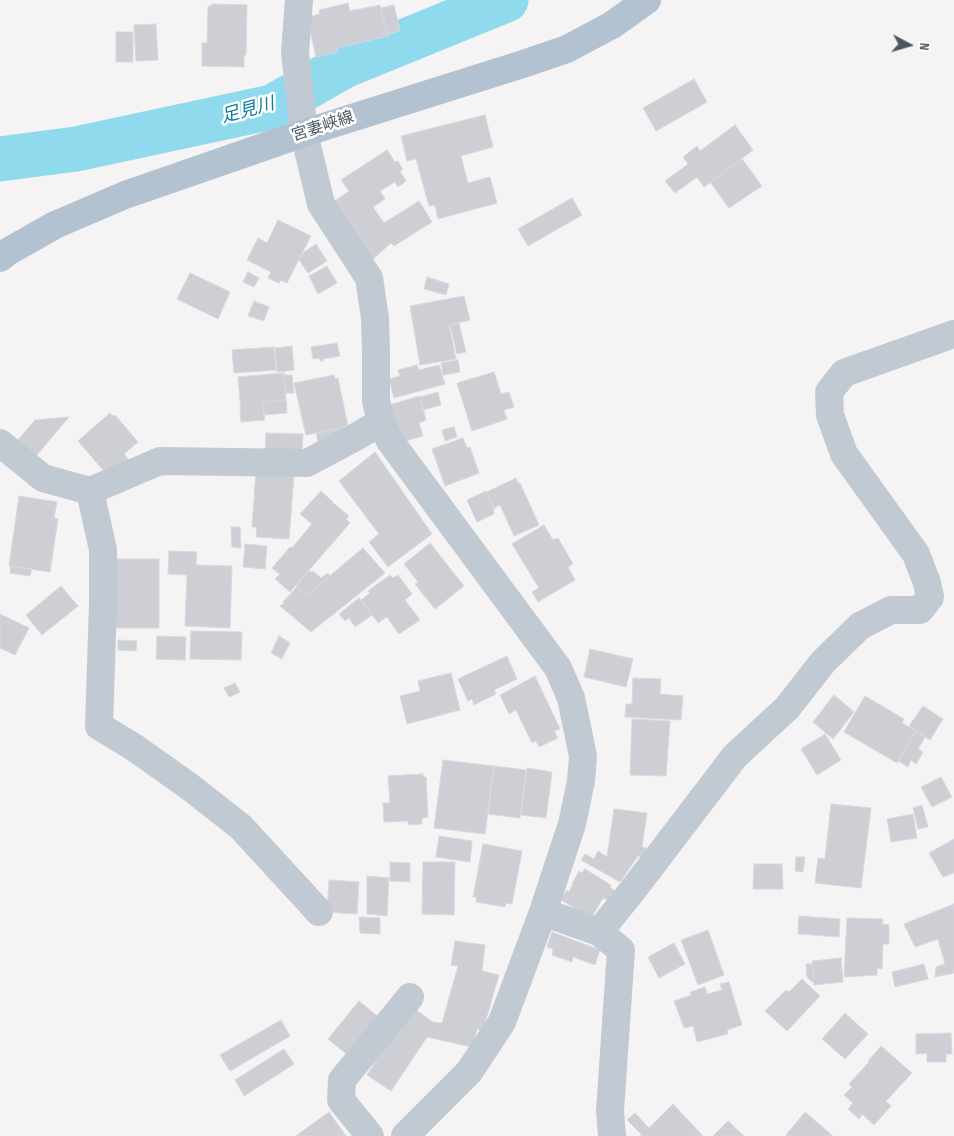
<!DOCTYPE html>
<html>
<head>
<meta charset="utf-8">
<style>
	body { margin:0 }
	#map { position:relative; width:954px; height:1136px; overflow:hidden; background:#f5f3f3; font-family:"Sofia Sans Condensed",sans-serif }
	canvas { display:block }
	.north { position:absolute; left:884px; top:20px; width:50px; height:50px; -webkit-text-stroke:4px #fff; paint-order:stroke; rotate:96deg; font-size:14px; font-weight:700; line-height:20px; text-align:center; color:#4a5661 }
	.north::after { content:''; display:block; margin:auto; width:18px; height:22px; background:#4a5661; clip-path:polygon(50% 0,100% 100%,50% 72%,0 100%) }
</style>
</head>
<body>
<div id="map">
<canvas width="954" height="1136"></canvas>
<div class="north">N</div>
</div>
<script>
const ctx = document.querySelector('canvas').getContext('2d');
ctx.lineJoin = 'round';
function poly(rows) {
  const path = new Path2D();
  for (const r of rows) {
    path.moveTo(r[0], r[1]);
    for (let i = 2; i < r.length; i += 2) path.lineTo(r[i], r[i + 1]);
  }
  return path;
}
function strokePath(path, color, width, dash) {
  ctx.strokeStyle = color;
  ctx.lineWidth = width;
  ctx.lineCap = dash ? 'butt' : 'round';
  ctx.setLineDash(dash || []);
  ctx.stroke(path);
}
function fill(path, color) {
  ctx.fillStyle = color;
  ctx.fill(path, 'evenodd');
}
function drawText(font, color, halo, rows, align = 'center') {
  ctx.font = font + ' "Sofia Sans Condensed","Noto Sans JP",sans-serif';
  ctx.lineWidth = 5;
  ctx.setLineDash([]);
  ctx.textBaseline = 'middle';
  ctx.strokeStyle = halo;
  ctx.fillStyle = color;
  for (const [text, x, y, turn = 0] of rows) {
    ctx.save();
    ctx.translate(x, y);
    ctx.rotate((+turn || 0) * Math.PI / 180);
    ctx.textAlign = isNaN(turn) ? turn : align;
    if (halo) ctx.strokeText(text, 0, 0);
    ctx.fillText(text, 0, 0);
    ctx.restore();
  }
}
strokePath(poly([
	[0,159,76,149,272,107,344,66,506,0]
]), '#90daee', 45);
const building = poly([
	[348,3,350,11,380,5,388,36,337,48,337,52,316,57,307,17,320,14,319,10,348,3],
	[212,4,247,5,246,55,244,55,244,67,202,66,202,43,207,43,208,6,211,6,212,4],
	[394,5,400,31,387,34,381,8,394,5],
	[156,24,158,60,136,61,134,25,156,24],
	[116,32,133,32,133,62,116,62,116,32],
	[694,79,707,102,656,131,643,108,694,79],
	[485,115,493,147,461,156,468,183,490,177,497,203,438,219,435,205,429,206,416,159,407,161,401,136,485,115],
	[735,125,753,150,704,187,697,177,675,193,665,181,688,164,683,157,697,146,700,151,735,125],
	[387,150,395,162,398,161,403,170,400,171,406,181,398,187,395,182,380,191,385,199,373,207,384,223,419,201,432,222,394,246,391,243,372,260,332,203,349,191,341,180,387,150],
	[742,159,762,186,729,208,710,182,742,159],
	[572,198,582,215,528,246,518,229,572,198],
	[278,220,311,236,287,283,281,280,279,283,268,278,271,272,247,260,258,238,267,243,278,220],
	[316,244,327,261,308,273,299,260,304,252,316,244],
	[327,266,337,283,318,294,309,276,327,266],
	[248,272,259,278,254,287,243,282,248,272],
	[190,273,230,292,218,319,177,299,190,273],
	[427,277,449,284,446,295,424,289,427,277],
	[464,296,470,320,449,325,456,359,420,365,410,306,464,296],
	[254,301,269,307,264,321,248,316,254,301],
	[459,323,466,352,457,354,450,325,459,323],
	[337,343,340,356,323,359,323,361,320,361,319,358,313,359,311,347,337,343],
	[292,346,294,370,277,372,275,348,292,346],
	[274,347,276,370,234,373,232,350,274,347],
	[458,360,460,372,443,375,441,363,458,360],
	[417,365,419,370,439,365,445,384,394,398,389,379,400,376,398,370,417,365],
	[494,372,501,394,509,392,514,407,504,410,507,419,472,431,457,383,494,372],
	[284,373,286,400,263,402,265,420,241,422,240,411,241,411,238,377,284,373],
	[284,375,292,375,294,393,286,393,284,375],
	[334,375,335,379,338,378,348,426,306,435,294,383,334,375],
	[438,392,441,405,423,410,420,397,438,392],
	[420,396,426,420,419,423,423,436,401,442,385,406,420,396],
	[286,400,287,413,264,415,263,402,286,400],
	[110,413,113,416,115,415,138,442,124,454,129,460,107,472,104,469,103,470,78,441,110,413],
	[69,417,36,456,16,442,35,420,69,417],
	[343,427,343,429,319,445,316,433,343,427],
	[454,427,457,437,445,441,442,430,454,427],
	[266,433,303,434,302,454,265,453,266,433],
	[463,438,467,448,470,447,479,473,445,486,432,449,463,438],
	[375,452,432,534,388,567,369,542,379,534,339,481,375,452],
	[256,472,294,475,289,539,256,537,257,527,252,527,256,472],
	[516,478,518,483,520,483,539,525,514,536,500,505,494,508,487,492,516,478],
	[321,491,333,502,332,502,349,516,346,519,350,523,290,592,275,579,280,574,272,568,290,547,292,548,312,524,300,514,321,491],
	[486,491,495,509,493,510,494,514,477,522,467,500,486,491],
	[19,496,57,502,54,518,58,519,50,572,9,566,19,496],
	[544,525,553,540,558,538,573,564,568,567,575,580,538,602,532,592,539,588,512,544,544,525],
	[231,527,240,527,241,548,232,547,231,527],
	[430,543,464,586,435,609,415,584,418,582,404,564,430,543],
	[245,544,267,546,265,569,243,567,245,544],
	[363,548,385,573,311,632,280,606,284,603,283,602,297,587,306,596,363,548],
	[169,551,197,552,196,565,232,566,230,628,185,626,187,575,168,574,169,551],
	[111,559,159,559,159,628,111,628,111,559],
	[11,566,32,569,30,576,10,573,11,566],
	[309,571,311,572,313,571,321,578,328,573,330,576,306,596,296,586,309,571],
	[390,575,393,578,398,575,412,594,405,600,420,620,399,634,387,617,378,623,361,600,370,593,368,591,390,575],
	[61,586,78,606,42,635,26,615,61,586],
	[359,598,372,615,355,627,349,618,345,621,339,614,359,598],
	[0,614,29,628,15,655,0,648,0,614],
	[191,631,242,632,241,660,190,659,191,631],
	[157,636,186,637,185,660,156,659,157,636],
	[279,636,290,643,282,659,271,653,279,636],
	[118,640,137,641,136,651,118,650,118,640],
	[590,649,633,659,626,687,584,677,590,649],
	[507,656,517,679,494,690,496,694,474,705,472,699,468,701,458,679,507,656],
	[451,673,460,710,407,724,400,696,420,691,418,681,451,673],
	[535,676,560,729,554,731,558,738,539,747,536,741,532,743,516,710,509,714,500,695,535,676],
	[633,678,661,679,660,694,683,696,681,720,625,717,626,704,632,704,633,678],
	[235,683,240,692,229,697,224,688,235,683],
	[834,695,854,712,833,739,813,722,834,695],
	[865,696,904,719,902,723,916,731,897,763,844,732,865,696],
	[923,706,943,719,930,740,909,726,923,706],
	[632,719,670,721,666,776,630,775,632,719],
	[916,731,925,737,918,749,923,752,916,764,911,760,908,767,898,761,916,731],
	[825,734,841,760,817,775,801,749,825,734],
	[443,760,494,766,485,834,434,828,443,760],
	[494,766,526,770,520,818,488,814,494,766],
	[527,768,552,772,546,818,521,815,527,768],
	[423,774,423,777,426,777,428,817,422,818,422,824,408,825,408,821,384,822,383,803,390,803,388,776,423,774],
	[941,777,952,797,932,807,921,787,941,777],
	[831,804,871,808,861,888,815,883,818,858,825,859,831,804],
	[922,805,928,827,918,829,913,808,922,805],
	[614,809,647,813,642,847,646,848,645,857,638,856,620,882,581,860,585,854,594,859,598,851,607,857,614,809],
	[913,814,917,838,891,842,887,819,913,814],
	[439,836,472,841,470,862,436,857,439,836],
	[954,839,954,873,943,877,929,853,954,839],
	[483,844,522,851,512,904,506,903,505,907,476,902,477,897,473,897,483,844],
	[796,857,805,857,803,872,795,871,796,857],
	[390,862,410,863,410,882,390,881,390,862],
	[423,862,455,862,454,915,422,914,423,862],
	[754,864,782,864,783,889,753,889,754,864],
	[585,869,611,885,610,887,615,891,608,900,603,898,591,918,561,900,567,890,569,892,573,884,572,884,579,871,582,873,585,869],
	[367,876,389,878,387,916,367,914,367,876],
	[329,880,359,882,357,914,327,912,329,880],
	[954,904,954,973,935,977,936,967,945,964,938,939,915,947,904,924,954,904],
	[799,916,840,919,839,937,798,934,799,916],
	[359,917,380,918,380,934,360,933,359,917],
	[847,918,883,919,882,924,889,925,889,944,883,944,882,969,877,968,877,975,844,977,847,918],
	[708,930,724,975,698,985,681,940,708,930],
	[552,932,600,950,595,965,573,957,572,962,552,955,553,949,547,947,552,932],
	[455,941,485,945,482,971,499,975,483,1030,477,1029,472,1047,427,1037,391,1091,367,1075,411,1006,433,1022,442,1023,458,966,451,965,455,941],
	[674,943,685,964,659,978,648,957,674,943],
	[841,958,843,982,814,985,812,961,841,958],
	[806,964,812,964,814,982,812,982,807,977,806,964],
	[924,964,928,979,895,987,892,972,924,964],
	[802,979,820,996,787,1031,765,1011,786,990,789,992,802,979],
	[729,982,742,1025,727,1030,728,1034,697,1042,693,1026,684,1028,674,1001,691,995,690,992,705,987,707,994,722,990,720,984,729,982],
	[359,1001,381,1019,350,1057,328,1039,359,1001],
	[845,1013,868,1034,845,1059,822,1039,845,1013],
	[281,1020,290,1036,230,1071,220,1055,281,1020],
	[951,1033,952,1054,946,1054,946,1062,927,1062,927,1053,916,1054,916,1034,951,1033],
	[881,1046,912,1073,886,1101,891,1106,874,1125,862,1114,859,1119,848,1109,853,1103,844,1095,852,1087,849,1084,869,1062,868,1061,881,1046],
	[284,1049,294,1064,244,1096,235,1080,284,1049],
	[673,1104,703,1136,640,1136,642,1135,627,1120,635,1113,649,1128,673,1104],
	[329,1112,346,1136,296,1136,329,1112],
	[805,1112,833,1136,787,1136,786,1135,805,1112],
	[728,1121,744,1136,713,1136,728,1121]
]);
fill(building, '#cdcfd5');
strokePath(building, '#d7d9de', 1);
strokePath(poly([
	[299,0,295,52,304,133,321,204,369,278,375,318,376,352,376,401,381,422,390,441,558,668,571,698,583,756,581,781,572,824,543,912,502,1022,469,1072,405,1136],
	[0,443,43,478,90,491,160,461,307,463,354,438,381,422],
	[90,491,103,550,103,603,99,726,135,748,190,787,241,827,319,912],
	[543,912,599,932,621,950,610,1111,612,1136],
	[599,932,632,891,735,756,787,708,823,662,860,626,891,610,920,610,930,597,927,583,916,554,844,454,830,415,829,392,844,373,954,334],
	[370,1136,341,1100,342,1080,410,997]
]), '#c1cad2', 28);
strokePath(poly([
	[0,258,9,251,55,225,125,195,304,133,523,64,567,49,612,25,647,0]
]), '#b3c2d1', 28);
drawText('16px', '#4a5661', '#fff', [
	["宮妻峡線",323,127,-18]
]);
drawText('italic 18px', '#0c7c9b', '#fff', [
	["足見川",248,111,-15]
]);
</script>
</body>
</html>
